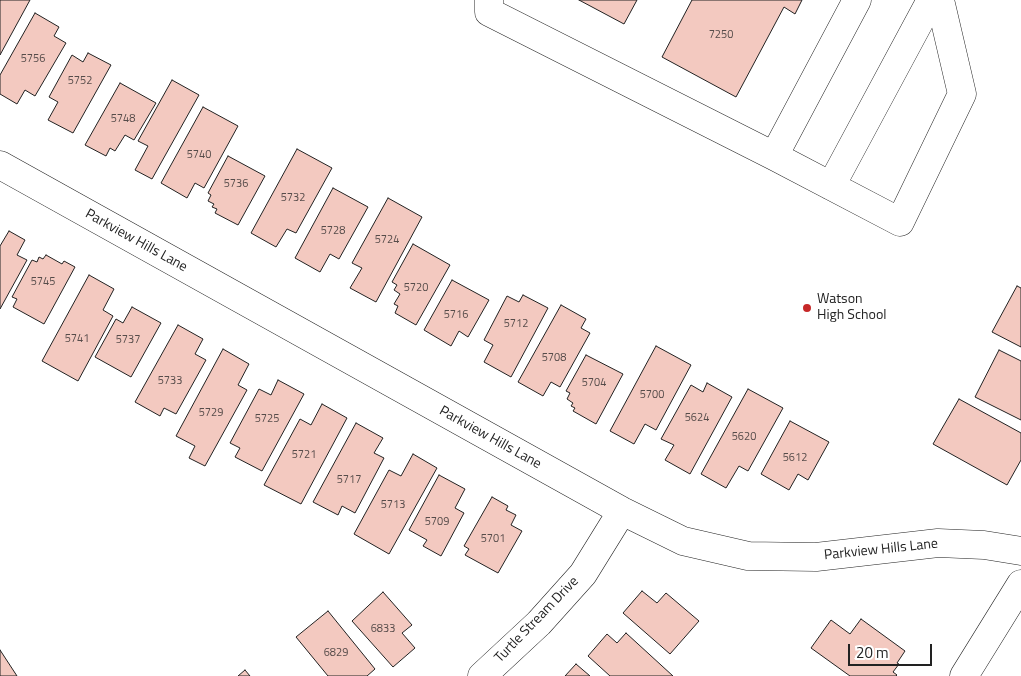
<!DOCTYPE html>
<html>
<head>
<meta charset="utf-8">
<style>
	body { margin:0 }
	#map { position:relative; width:1021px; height:676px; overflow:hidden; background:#fff; font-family:"Titillium Web",sans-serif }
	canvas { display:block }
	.scale { position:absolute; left:848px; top:644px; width:84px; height:22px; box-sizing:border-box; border:2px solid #222; border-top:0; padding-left:6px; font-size:15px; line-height:18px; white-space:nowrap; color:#222; -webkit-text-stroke:4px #fff; paint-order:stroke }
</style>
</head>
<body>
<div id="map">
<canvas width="1021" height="676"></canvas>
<div class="scale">20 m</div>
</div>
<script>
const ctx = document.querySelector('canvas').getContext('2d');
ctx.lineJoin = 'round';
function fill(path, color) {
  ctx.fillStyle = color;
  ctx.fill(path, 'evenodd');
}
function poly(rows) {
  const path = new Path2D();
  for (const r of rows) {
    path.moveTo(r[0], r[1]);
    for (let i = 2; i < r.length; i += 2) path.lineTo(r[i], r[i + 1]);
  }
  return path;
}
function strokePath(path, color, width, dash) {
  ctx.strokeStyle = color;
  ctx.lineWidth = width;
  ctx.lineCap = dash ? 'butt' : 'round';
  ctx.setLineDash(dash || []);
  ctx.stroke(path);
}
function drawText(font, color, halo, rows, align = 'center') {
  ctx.font = font + ' "Titillium Web",sans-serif';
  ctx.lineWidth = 4;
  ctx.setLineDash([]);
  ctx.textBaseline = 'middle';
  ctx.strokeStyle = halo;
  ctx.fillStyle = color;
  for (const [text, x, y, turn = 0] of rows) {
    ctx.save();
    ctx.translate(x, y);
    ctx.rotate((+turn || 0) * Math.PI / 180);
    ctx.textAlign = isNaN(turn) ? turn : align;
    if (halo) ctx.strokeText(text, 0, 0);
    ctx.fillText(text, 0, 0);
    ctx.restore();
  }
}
const building = poly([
	[0,0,30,0,0,55,0,0],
	[579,0,637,0,624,24,579,0],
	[692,0,802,0,795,14,784,7,736,97,662,57,692,0],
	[35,13,59,27,54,36,66,43,35,96,25,90,17,104,0,94,0,75,35,13],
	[88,53,111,65,73,133,48,120,58,102,49,97,72,55,83,62,88,53],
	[172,80,199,95,152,179,135,170,148,146,138,141,172,80],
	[120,83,156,103,134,140,125,135,115,151,110,148,106,156,85,145,120,83],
	[203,107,238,126,204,188,195,183,187,198,161,183,203,107],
	[297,149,332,168,296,233,287,229,276,247,251,233,297,149],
	[228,156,265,176,238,225,215,213,217,209,212,207,214,204,208,201,211,195,208,193,228,156],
	[333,188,368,207,339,259,330,254,320,272,295,258,333,188],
	[388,198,422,217,376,302,350,288,362,268,352,263,388,198],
	[9,231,25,240,17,255,27,260,0,309,0,246,9,231],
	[413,244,450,265,416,325,395,313,398,306,394,304,400,294,394,290,397,285,392,282,413,244],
	[46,255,62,264,64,261,75,267,44,324,13,307,17,299,12,297,32,260,37,262,39,257,43,259,46,255],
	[89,275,114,289,103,310,113,316,78,381,42,361,89,275],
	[452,280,489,300,468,337,459,331,451,346,424,330,452,280],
	[1017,286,1021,288,1021,347,992,332,1017,286],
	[523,295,548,308,511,377,484,362,493,345,484,340,507,296,519,302,523,295],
	[561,305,586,319,581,328,590,333,560,387,551,382,543,396,518,382,561,305],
	[132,307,161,323,131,377,95,357,116,319,123,323,132,307],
	[178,325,203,339,195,354,206,360,176,414,164,408,160,416,135,402,178,325],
	[656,346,691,365,656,430,645,424,634,444,610,431,656,346],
	[223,349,249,364,238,385,247,390,205,466,189,458,195,446,176,436,223,349],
	[999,350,1021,361,1021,420,975,397,999,350],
	[586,355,623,374,596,424,573,411,575,408,571,406,573,403,567,399,570,393,566,391,586,355],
	[278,380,304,394,262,471,235,457,240,448,230,443,259,389,271,395,278,380],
	[707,383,732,397,690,474,665,460,674,445,661,439,691,385,703,392,707,383],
	[748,389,783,408,748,471,739,466,726,488,701,474,748,389],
	[959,399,1021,433,1021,460,1007,485,933,444,959,399],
	[322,404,347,418,301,504,264,485,300,419,311,425,322,404],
	[790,421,829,442,808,480,798,474,789,490,761,474,790,421],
	[356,423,383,438,374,453,384,458,355,513,342,506,338,515,313,502,356,423],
	[413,454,437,468,389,554,354,534,389,470,401,476,413,454],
	[439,475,465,489,455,508,464,513,441,556,423,546,427,540,409,530,439,475],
	[492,497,508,506,506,510,516,515,511,525,522,531,498,573,465,555,469,549,464,546,492,497],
	[642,591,657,603,666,593,699,621,670,654,623,613,642,591],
	[383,592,412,625,402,633,415,648,393,667,352,621,383,592],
	[328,611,375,669,367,676,328,676,296,637,328,611],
	[861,619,905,651,897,663,899,664,893,672,897,675,896,676,850,676,811,648,831,620,850,634,861,619],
	[626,633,673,676,610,676,588,656,607,634,617,643,626,633],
	[0,650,17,676,0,676,0,650],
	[576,664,590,676,565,676,576,664],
	[245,670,250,676,238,676,245,670]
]);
fill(building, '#f3c9c0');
strokePath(building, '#222', 1);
const minor = poly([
	[489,0,489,12,774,156,900,222,962,94,940,0],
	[774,156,857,0],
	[0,165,622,511,683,541,748,556,816,557,938,543,984,545,1021,551],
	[831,186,931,0],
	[482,676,539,623,583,574,622,511],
	[964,676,1021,584]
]);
strokePath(minor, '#222', 29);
strokePath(minor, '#fff', 28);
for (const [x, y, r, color] of [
	[807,308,5,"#c62828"]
]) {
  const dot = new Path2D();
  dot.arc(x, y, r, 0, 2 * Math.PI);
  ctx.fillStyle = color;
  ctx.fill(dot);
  strokePath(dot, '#fff', 2);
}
drawText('11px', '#564c4a', null, [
	["7250",721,35],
	["5756",33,59],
	["5752",80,81],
	["5748",123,119],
	["5740",199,155],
	["5736",236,184],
	["5732",293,198],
	["5728",333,231],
	["5724",387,240],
	["5745",43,282],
	["5720",416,288],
	["5716",456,315],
	["5712",516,324],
	["5741",77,339],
	["5737",128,340],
	["5708",554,358],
	["5733",170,381],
	["5704",594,383],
	["5700",652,395],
	["5729",211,413],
	["5624",697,418],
	["5725",267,419],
	["5620",744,437],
	["5721",304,455],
	["5612",795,458],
	["5717",349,480],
	["5713",393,505],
	["5709",437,522],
	["5701",493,539],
	["6833",383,629],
	["6829",336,653]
]);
drawText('14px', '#222', '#fff', [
	["Parkview Hills Lane",136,241,29],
	["Parkview Hills Lane",490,438,29],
	["Parkview Hills Lane",881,550,-6],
	["Turtle Stream Drive",537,620,-46]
]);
drawText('14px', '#222', '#fff', [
	["Watson",817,300],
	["High School",817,316]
], 'left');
</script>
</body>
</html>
